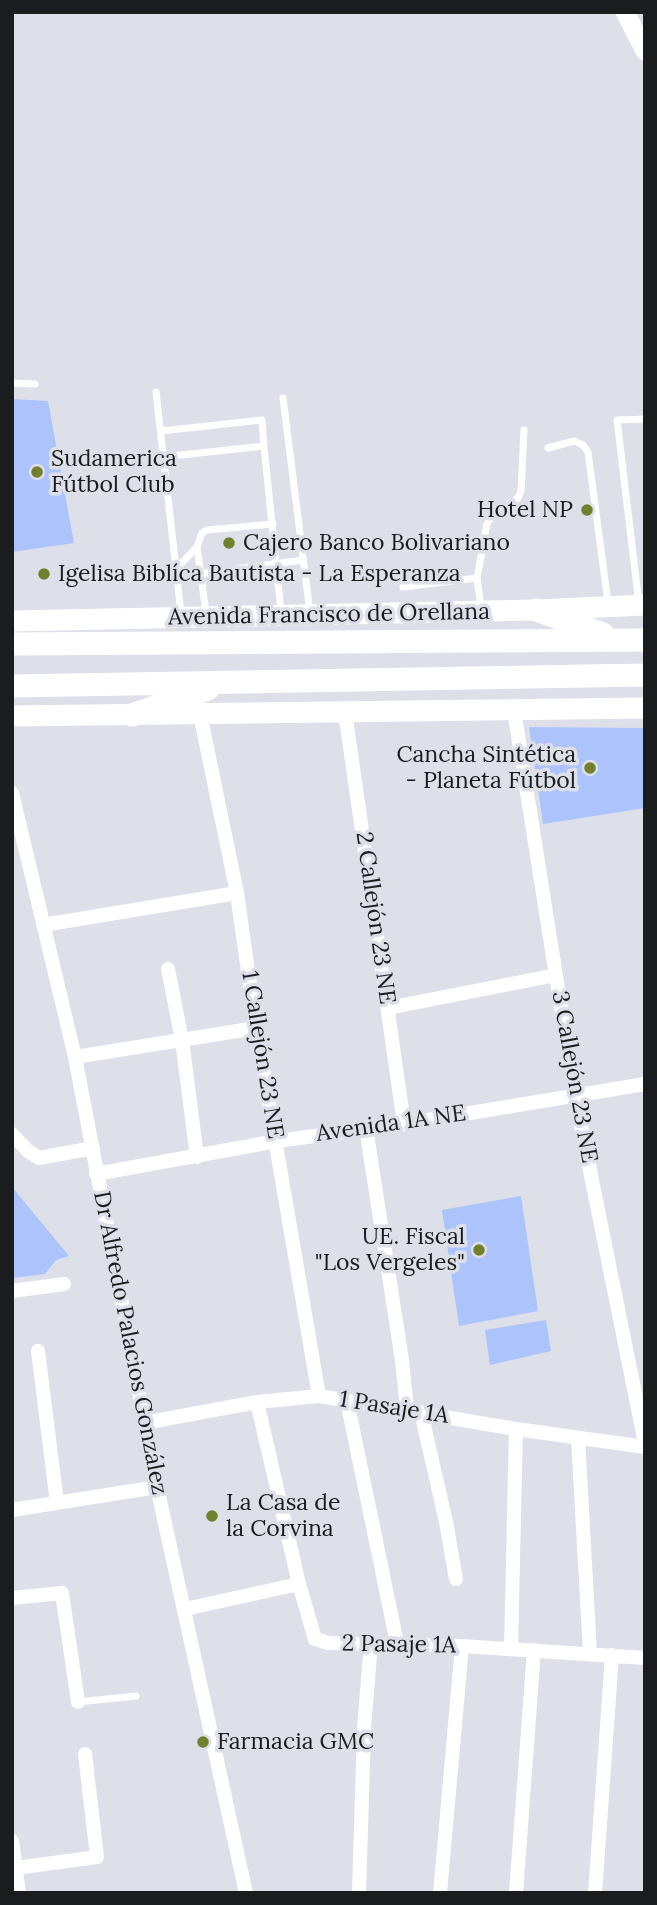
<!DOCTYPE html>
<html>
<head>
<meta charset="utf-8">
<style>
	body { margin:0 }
	#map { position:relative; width:657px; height:1905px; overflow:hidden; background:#dde0e8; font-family:Lora,serif }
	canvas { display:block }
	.frame { position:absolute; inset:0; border:14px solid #1a1c1e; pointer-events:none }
</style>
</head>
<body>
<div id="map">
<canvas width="657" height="1905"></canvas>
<div class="frame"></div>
</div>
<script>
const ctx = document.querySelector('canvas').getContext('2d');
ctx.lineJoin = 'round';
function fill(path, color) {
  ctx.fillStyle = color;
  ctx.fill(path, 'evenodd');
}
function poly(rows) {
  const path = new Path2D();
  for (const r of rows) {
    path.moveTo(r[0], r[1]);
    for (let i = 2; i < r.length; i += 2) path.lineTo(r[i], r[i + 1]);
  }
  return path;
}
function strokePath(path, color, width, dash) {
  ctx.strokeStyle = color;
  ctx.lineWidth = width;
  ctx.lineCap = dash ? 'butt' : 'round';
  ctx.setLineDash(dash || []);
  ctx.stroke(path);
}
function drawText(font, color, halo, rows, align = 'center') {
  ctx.font = font + ' Lora,serif';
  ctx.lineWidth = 7;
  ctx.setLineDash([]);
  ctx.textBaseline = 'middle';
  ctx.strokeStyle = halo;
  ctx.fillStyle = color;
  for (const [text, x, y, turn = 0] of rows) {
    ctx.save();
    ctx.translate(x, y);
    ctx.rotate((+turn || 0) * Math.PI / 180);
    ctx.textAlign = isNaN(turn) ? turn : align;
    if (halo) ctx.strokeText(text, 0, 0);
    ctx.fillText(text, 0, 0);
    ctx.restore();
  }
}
fill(poly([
	[12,399,48,401,74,543,12,552],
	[529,727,645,728,645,808,543,824],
	[12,1187,69,1256,56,1260,45,1274,12,1278],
	[521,1196,538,1311,459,1326,442,1210],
	[546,1320,551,1351,490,1365,485,1330]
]), '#acc3fb');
strokePath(poly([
	[12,383,35,384],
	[156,392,181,613],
	[283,398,310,613],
	[161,431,262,420,264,446],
	[548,448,574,441,583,445,588,452,608,603],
	[163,457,264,446,281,612],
	[175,570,197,547],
	[199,574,303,560],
	[477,578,487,524,492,516,518,498,521,491,524,430],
	[403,587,477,578,481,607],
	[639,604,617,420,645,419],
	[206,613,197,547,202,533,207,530,273,524],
	[78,1702,136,1696]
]), '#fff', 7);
strokePath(poly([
	[514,710,575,1096,645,1443],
	[345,712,404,1124],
	[200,714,237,893,256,1028,319,1396],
	[12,793,75,1057,157,1487,246,1893],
	[43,925,237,893],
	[168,969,182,1040,197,1157],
	[388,1008,556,975],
	[75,1057,256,1028],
	[366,1128,402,1360,407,1409],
	[12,1134,28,1151,39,1158,93,1148],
	[96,1174,277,1141,404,1124,645,1084],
	[12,1291,64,1284],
	[38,1351,57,1503],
	[347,1401,397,1643],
	[257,1402,299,1584,315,1639,328,1643,462,1646,645,1658],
	[421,1412,446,1522,456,1579],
	[144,1423,257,1402,319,1396,516,1429,645,1447],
	[578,1438,590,1653],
	[12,1510,157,1487],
	[12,1598,62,1593,78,1702],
	[185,1609,299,1584],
	[511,1648,516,1429],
	[12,1841,19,1893],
	[16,1868,97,1857,85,1754],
	[359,1893,364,1728,371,1643],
	[440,1893,462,1646],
	[516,1893,534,1650],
	[595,1893,612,1655]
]), '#fff', 14);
strokePath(poly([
	[625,12,645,51]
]), '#fff', 19);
strokePath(poly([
	[12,621,536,610,645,605],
	[12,716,645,708]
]), '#fff', 21);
strokePath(poly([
	[536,610,603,634],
	[12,644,645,640],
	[12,686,645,675],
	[132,715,208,689]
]), '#fff', 23);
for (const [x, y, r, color] of [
	[37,472,7,"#727f2c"],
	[587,510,7,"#727f2c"],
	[229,543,7,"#727f2c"],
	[44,574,7,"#727f2c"],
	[590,768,7,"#727f2c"],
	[479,1250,7,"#727f2c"],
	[212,1516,7,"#727f2c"],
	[203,1742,7,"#727f2c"]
]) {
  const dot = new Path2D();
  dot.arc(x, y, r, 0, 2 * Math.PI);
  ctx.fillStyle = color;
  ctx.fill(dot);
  strokePath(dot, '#dde0e8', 2.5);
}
drawText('23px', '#1a1c1e', '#dde0e8', [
	["Sudamerica",51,459],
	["Fútbol Club",51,485],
	["Hotel NP",573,510,"right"],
	["Cajero Banco Bolivariano",243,543],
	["Igelisa Biblíca Bautista - La Esperanza",58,574],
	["Cancha Sintética",576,755,"right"],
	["- Planeta Fútbol",576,781,"right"],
	["UE. Fiscal",465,1237,"right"],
	["\"Los Vergeles\"",465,1263,"right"],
	["La Casa de",226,1503],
	["la Corvina",226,1529],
	["Farmacia GMC",217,1742]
], 'left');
drawText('23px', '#1a1c1e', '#dde0e8', [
	["Avenida Francisco de Orellana",329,615,-1],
	["2 Callejón 23 NE",375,918,82],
	["1 Callejón 23 NE",262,1055,81],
	["3 Callejón 23 NE",574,1077,80],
	["Avenida 1A NE",391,1124,-8],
	["Dr Alfredo Palacios González",130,1343,79],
	["1 Pasaje 1A",394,1408,9],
	["2 Pasaje 1A",399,1645,1]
]);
</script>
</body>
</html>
